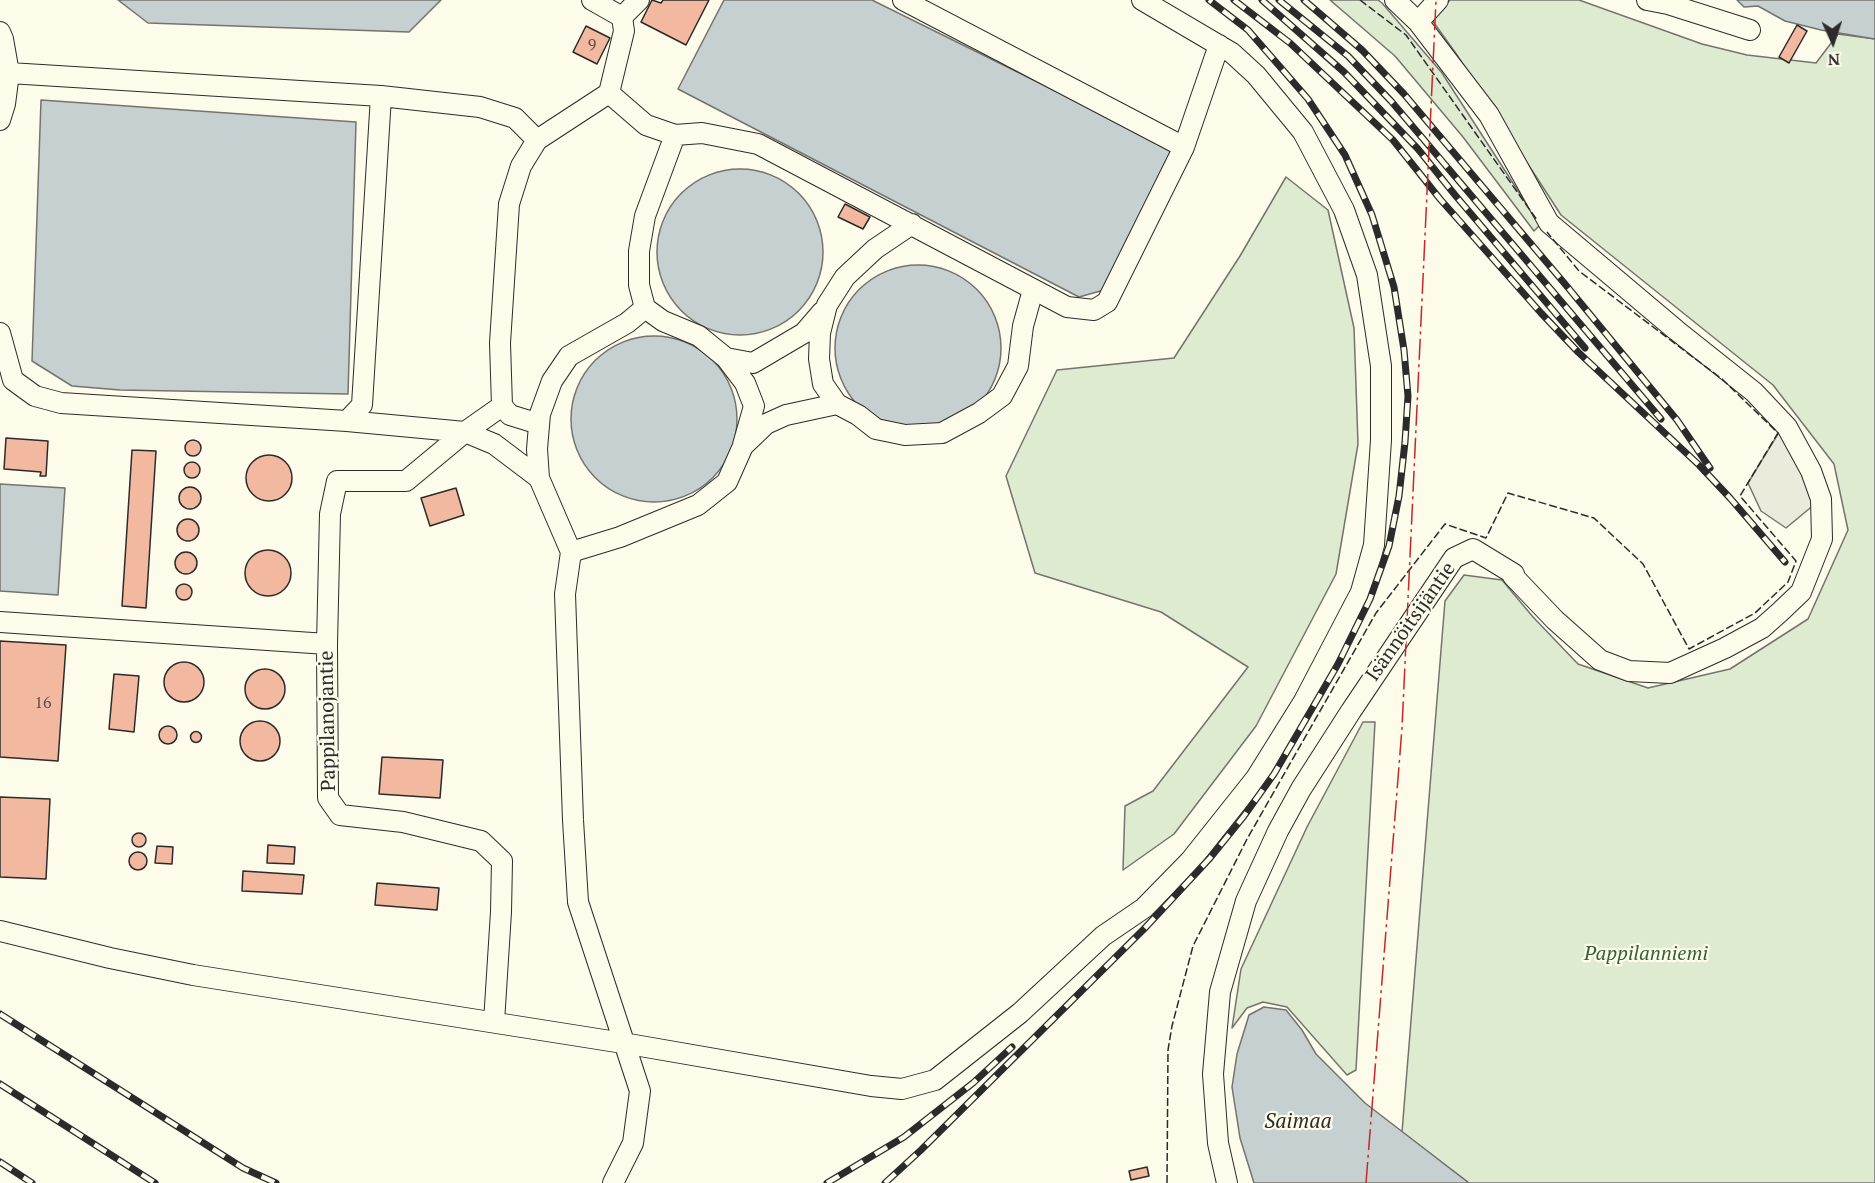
<!DOCTYPE html>
<html>
<head>
<meta charset="utf-8">
<style>
	body { margin:0 }
	#map { position:relative; width:1875px; height:1183px; overflow:hidden; background:#fdfbea; font-family:"PT Serif",serif }
	canvas { display:block }
	.north { position:absolute; left:1803px; top:12px; width:60px; height:60px; -webkit-text-stroke:4px #fdfbea; paint-order:stroke; rotate:177deg; font-size:16px; font-weight:700; line-height:24px; text-align:center; color:#2b2b2b }
	.north::after { content:''; display:block; margin:auto; width:21px; height:27px; background:#2b2b2b; clip-path:polygon(50% 0,100% 100%,50% 72%,0 100%) }
</style>
</head>
<body>
<div id="map">
<canvas width="1875" height="1183"></canvas>
<div class="north">N</div>
</div>
<script>
const ctx = document.querySelector('canvas').getContext('2d');
ctx.lineJoin = 'round';
function fill(path, color) {
  ctx.fillStyle = color;
  ctx.fill(path, 'evenodd');
}
function poly(rows) {
  const path = new Path2D();
  for (const r of rows) {
    if (r.length === 3) {
      path.moveTo(r[0] + r[2], r[1]);
      path.arc(r[0], r[1], r[2], 0, 2 * Math.PI);
      continue;
    }
    path.moveTo(r[0], r[1]);
    for (let i = 2; i < r.length; i += 2) path.lineTo(r[i], r[i + 1]);
  }
  return path;
}
function strokePath(path, color, width, dash) {
  ctx.strokeStyle = color;
  ctx.lineWidth = width;
  ctx.lineCap = dash ? 'butt' : 'round';
  ctx.setLineDash(dash || []);
  ctx.stroke(path);
}
function drawText(font, color, halo, rows, align = 'center') {
  ctx.font = font + ' "PT Serif",serif';
  ctx.lineWidth = 4.5;
  ctx.setLineDash([]);
  ctx.textBaseline = 'middle';
  ctx.strokeStyle = halo;
  ctx.fillStyle = color;
  for (const [text, x, y, turn = 0] of rows) {
    ctx.save();
    ctx.translate(x, y);
    ctx.rotate((+turn || 0) * Math.PI / 180);
    ctx.textAlign = isNaN(turn) ? turn : align;
    if (halo) ctx.strokeText(text, 0, 0);
    ctx.fillText(text, 0, 0);
    ctx.restore();
  }
}
const green = poly([
	[1330,0,1378,0,1382,3,1442,73,1540,225,1534,231,1463,137,1395,56,1330,0],
	[1450,0,1579,0,1702,44,1747,55,1816,63,1838,34,1875,39,1875,1183,1469,1183,1402,1132,1445,601,1464,575,1502,580,1533,617,1578,664,1648,688,1730,669,1808,619,1848,530,1834,464,1773,385,1561,215,1457,55,1432,20,1450,0],
	[1286,177,1328,210,1354,328,1358,444,1336,574,1256,726,1174,834,1123,870,1125,806,1153,791,1248,667,1161,612,1035,573,1006,476,1057,370,1174,358,1240,256,1286,177],
	[1363,722,1375,722,1356,1070,1347,1075,1287,1007,1263,1002,1247,1008,1232,1028,1241,969,1307,827,1363,722]
]);
fill(green, '#deebd1');
strokePath(green, '#74746e', 1.5);
const parking = poly([
	[1784,424,1821,499,1786,528,1761,511,1748,483,1784,424]
]);
fill(parking, '#eceadb');
strokePath(parking, '#74746e', 1.5);
const water = poly([
	[118,0,441,0,409,32,148,23,118,0],
	[724,0,872,0,1175,150,1104,290,1079,297,678,89,724,0],
	[1737,0,1875,0,1875,39,1821,30,1785,21,1758,6,1744,7,1737,0],
	[41,100,356,122,348,394,120,390,72,386,32,361,41,100],
	[740,252,83],
	[918,348,83],
	[654,419,83],
	[0,484,65,488,58,595,0,591,0,484],
	[1264,1007,1286,1010,1302,1030,1316,1054,1365,1103,1469,1183,1254,1183,1240,1138,1232,1087,1237,1054,1249,1015,1264,1007]
]);
fill(water, '#c7d0d0');
strokePath(water, '#74746e', 1.5);
const building = poly([
	[652,0,661,3,663,0,709,0,686,45,641,22,652,0],
	[1797,25,1807,31,1789,63,1779,57,1797,25],
	[586,26,610,38,597,64,573,52,586,26],
	[845,204,870,217,863,229,838,217,845,204],
	[6,438,48,441,46,476,40,476,41,472,4,469,6,438],
	[193,448,8],
	[132,450,156,451,146,608,122,606,132,450],
	[269,478,23],
	[192,470,8],
	[190,498,11],
	[456,488,464,515,430,526,421,498,456,488],
	[188,530,11],
	[268,573,23],
	[186,563,11],
	[184,592,8],
	[0,641,66,645,58,761,0,757,0,641],
	[184,682,20],
	[265,689,20],
	[114,674,139,676,134,732,109,729,114,674],
	[260,741,20],
	[168,735,9],
	[196,737,5.5],
	[382,757,443,760,440,798,379,794,382,757],
	[0,797,50,799,46,879,0,877,0,797],
	[139,840,7],
	[268,845,295,847,294,864,267,863,268,845],
	[157,846,173,847,172,864,155,863,157,846],
	[138,861,9],
	[243,871,304,875,302,894,242,891,243,871],
	[377,883,439,888,437,910,375,905,377,883],
	[1147,1167,1149,1176,1131,1180,1129,1171,1147,1167]
]);
fill(building, '#f2b8a0');
strokePath(building, '#2b2b2b', 1.5);
const minor = poly([
	[592,0,622,17,624,31,609,93],
	[1647,0,1668,4,1750,30],
	[622,17,639,0],
	[1418,22,1438,0],
	[0,32,3,39,9,73,5,104,0,120],
	[381,96,480,107,515,118,537,140,609,93,646,125,675,135,702,133,758,144,1067,307,1094,310,1107,302,1184,147,903,0],
	[675,135,645,216,639,251,639,285,645,308,663,321,699,336,726,358,745,383,754,406,743,445],
	[537,140,521,166,509,204,500,343,502,406,510,415,539,424],
	[1184,147,1219,45],
	[0,333,13,380,35,396,61,403,347,421,362,405,381,96,9,73],
	[726,358,753,363,804,333,822,312],
	[837,404,823,384,819,359,820,333,827,305,845,277,875,249,912,224],
	[347,421,465,432,494,444,539,478,571,552],
	[539,478,537,449,540,414,552,381,569,356,627,323,645,308],
	[0,622,327,644],
	[0,931,110,958,193,975,623,1043,871,1086,902,1089,935,1080,1020,1013,1103,936,1144,908,1190,861,1256,778,1304,701,1361,592,1374,545,1381,440,1381,366,1367,275,1344,210,1303,132,1256,75,1232,53,1142,0],
	[494,1022,501,912,502,861,481,841,403,822,340,815,328,798,327,644,330,514,337,481,406,481,465,432,502,406],
	[613,1183,633,1143,640,1091,578,902,573,820,565,594,571,552,620,537,698,505,727,482,743,446,766,424,786,415,837,404,858,415,876,429,905,435,942,433,979,413,1002,396,1018,366,1023,326,1033,290],
	[1227,1183,1218,1143,1213,1074,1220,992,1246,901,1278,831,1301,789,1351,711,1454,558,1473,549,1514,574,1513,576,1555,620,1600,660,1629,671,1670,673,1725,648,1762,628,1780,612,1801,592,1822,539,1821,499,1811,471,1787,427,1754,392,1676,330,1549,223,1489,115,1418,22,1395,0]
]);
strokePath(minor, '#2b2b2b', 22);
strokePath(minor, '#fdfbea', 20);
const rail = poly([
	[1234,0,1290,43,1393,140,1440,199,1541,313,1578,352,1699,465,1730,498,1785,562],
	[1262,0,1344,72,1418,149,1455,195,1585,348],
	[1279,0,1348,56,1391,101,1661,419],
	[1304,0,1362,50,1404,94,1565,284,1677,420,1710,468],
	[0,1014,243,1168,276,1183],
	[0,1084,155,1183],
	[0,1162,32,1183],
	[827,1183,904,1137,973,1083,1012,1047],
	[885,1183,921,1150,1144,929,1210,858,1244,816,1274,774,1338,664,1370,599,1389,546,1399,496,1405,442,1408,396,1404,350,1394,287,1372,215,1345,155,1308,99,1248,30,1209,0]
]);
strokePath(rail, '#2b2b2b', 7);
strokePath(rail, '#fdfbea', 4.5, [14]);
strokePath(poly([
	[1360,0,1406,35,1537,220],
	[1167,1183,1168,1050,1172,1026,1193,946,1247,839,1376,613,1445,524,1486,538,1508,493,1594,518,1643,564,1689,649,1755,613,1788,582,1796,561,1740,496,1778,433,1722,379,1579,271,1547,232]
]), '#2b2b2b', 1.5, [8, 3]);
strokePath(poly([
	[1366,1183,1402,728,1436,0]
]), '#c62828', 1.5, [21, 4.5, 3, 4.5]);
drawText('16px', '#5d4e48', null, [
	["9",592,45],
	["16",43,703]
]);
drawText('20px', '#2b2b2b', '#fdfbea', [
	["Isännöitsijäntie",1411,622,-55],
	["Pappilanojantie",328,721,-91]
]);
drawText('italic 20px', '#34623c', '#fdfbea', [
	["Pappilanniemi",1646,954]
]);
drawText('italic 21px', '#2b2b2b', '#fdfbea', [
	["Saimaa",1298,1122]
]);
</script>
</body>
</html>
